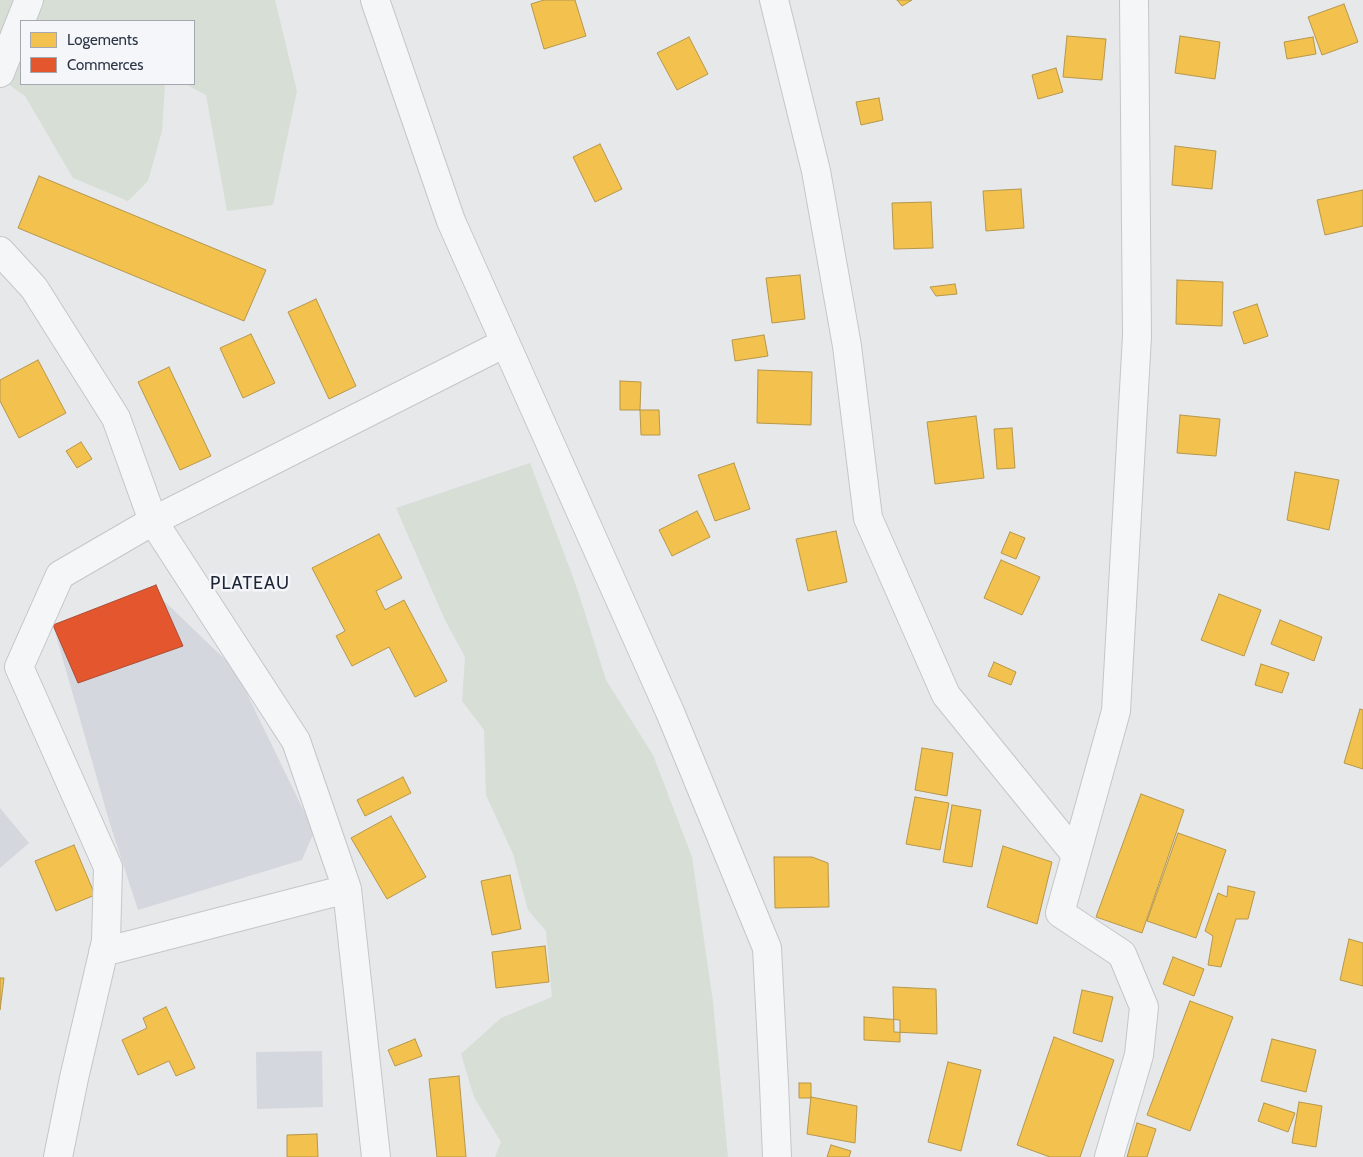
<!DOCTYPE html>
<html>
<head>
<meta charset="utf-8">
<style>
	body { margin:0 }
	#map { position:relative; width:1363px; height:1157px; overflow:hidden; background:#e6e8ea; font-family:Cabin,sans-serif }
	canvas { display:block }
	.legend { position:absolute; left:20px; top:20px; width:175px; height:65px; box-sizing:border-box; background:#f4f6f9; border:1px solid #a4a8b1; margin:0; padding:6px 9px; list-style:none; font-size:15px; color:#2b3445 }
	.legend li { display:flex; align-items:center; gap:10px; height:25px }
	.legend b { width:25px; border:1px solid #a4a8b1 }
</style>
</head>
<body>
<div id="map">
<canvas width="1363" height="1157"></canvas>
<ul class="legend">
<li><b style="height:14px;background:#f2c14e"></b>Logements</li>
<li><b style="height:14px;background:#e4572e"></b>Commerces</li>
</ul>
</div>
<script>
const ctx = document.querySelector('canvas').getContext('2d');
ctx.lineJoin = 'round';
function fill(path, color) {
  ctx.fillStyle = color;
  ctx.fill(path, 'evenodd');
}
function poly(rows) {
  const path = new Path2D();
  for (const r of rows) {
    path.moveTo(r[0], r[1]);
    for (let i = 2; i < r.length; i += 2) path.lineTo(r[i], r[i + 1]);
  }
  return path;
}
function strokePath(path, color, width, dash) {
  ctx.strokeStyle = color;
  ctx.lineWidth = width;
  ctx.lineCap = dash ? 'butt' : 'round';
  ctx.setLineDash(dash || []);
  ctx.stroke(path);
}
function drawText(font, color, halo, rows, align = 'center') {
  ctx.font = font + ' Cabin,sans-serif';
  ctx.lineWidth = 5;
  ctx.setLineDash([]);
  ctx.textBaseline = 'middle';
  ctx.strokeStyle = halo;
  ctx.fillStyle = color;
  for (const [text, x, y, turn = 0] of rows) {
    ctx.save();
    ctx.translate(x, y);
    ctx.rotate((+turn || 0) * Math.PI / 180);
    ctx.textAlign = isNaN(turn) ? turn : align;
    if (halo) ctx.strokeText(text, 0, 0);
    ctx.fillText(text, 0, 0);
    ctx.restore();
  }
}
fill(poly([
	[156,585,163,600,235,669,314,832,302,860,138,910,110,824,53,625],
	[0,808,29,843,0,868],
	[322,1051,323,1107,257,1109,256,1052]
]), '#d4d7dd');
fill(poly([
	[0,0,275,0,297,91,273,205,227,211,206,95,185,84,194,84,194,21,21,21,21,84,165,84,162,131,148,181,128,201,73,178,25,96,0,78],
	[530,463,577,588,606,680,653,755,692,857,713,1002,728,1157,495,1157,501,1142,474,1097,461,1054,501,1018,552,997,546,931,528,910,513,854,486,795,484,730,462,701,465,657,445,620,396,508]
]), '#d6ded6');
const homes = poly([
	[544,0,575,0,586,36,544,49,531,4,544,0],
	[897,0,912,0,902,6,897,0],
	[1344,4,1358,42,1322,55,1308,17,1344,4],
	[1067,36,1106,39,1102,80,1063,77,1067,36],
	[1180,36,1220,42,1215,79,1175,73,1180,36],
	[689,37,708,74,677,90,657,53,689,37],
	[1313,37,1316,54,1287,59,1284,42,1313,37],
	[1056,68,1063,92,1038,99,1032,75,1056,68],
	[879,98,883,120,861,125,856,102,879,98],
	[600,144,622,189,595,202,573,157,600,144],
	[1175,146,1216,151,1212,189,1172,185,1175,146],
	[39,176,266,270,244,321,18,228,39,176],
	[1021,189,1024,228,986,231,983,191,1021,189],
	[1363,190,1363,226,1325,235,1317,200,1363,190],
	[931,202,933,248,894,249,892,203,931,202],
	[800,275,805,319,772,323,766,278,800,275],
	[1177,280,1223,282,1222,326,1176,324,1177,280],
	[955,284,957,294,936,296,930,287,955,284],
	[316,299,356,386,329,399,288,312,316,299],
	[1257,304,1268,336,1244,344,1233,312,1257,304],
	[251,334,275,383,243,398,220,348,251,334],
	[764,335,768,356,735,361,732,340,764,335],
	[38,360,66,413,19,438,0,401,0,380,38,360],
	[169,367,211,456,180,470,138,382,169,367],
	[758,370,812,372,811,425,757,423,758,370],
	[620,381,641,382,640,410,620,410,620,381],
	[640,410,659,410,660,435,641,435,640,410],
	[1180,415,1220,419,1216,456,1177,453,1180,415],
	[976,416,984,478,935,484,927,422,976,416],
	[1012,428,1015,468,997,469,994,429,1012,428],
	[81,442,92,459,77,468,66,451,81,442],
	[734,463,750,509,715,521,698,475,734,463],
	[1295,472,1339,480,1329,530,1287,520,1295,472],
	[697,511,710,537,672,556,659,530,697,511],
	[836,531,847,582,808,591,796,539,836,531],
	[1010,532,1025,538,1016,559,1001,553,1010,532],
	[379,534,402,578,376,591,385,610,404,600,447,681,415,697,389,647,352,666,336,636,345,631,312,568,379,534],
	[1001,560,1040,577,1022,615,984,598,1001,560],
	[1219,594,1261,610,1244,656,1201,640,1219,594],
	[1280,620,1322,637,1314,661,1271,644,1280,620],
	[994,662,1016,672,1011,685,988,676,994,662],
	[1261,664,1289,673,1282,693,1255,685,1261,664],
	[1360,709,1363,710,1363,769,1344,763,1360,709],
	[922,748,953,753,947,796,915,790,922,748],
	[403,777,411,793,365,816,357,800,403,777],
	[1141,794,1184,810,1142,933,1096,917,1141,794],
	[915,797,949,803,940,850,906,844,915,797],
	[952,805,981,810,972,867,943,862,952,805],
	[391,816,426,877,387,899,351,838,391,816],
	[1178,833,1226,850,1196,938,1147,921,1178,833],
	[74,845,95,895,56,911,35,861,74,845],
	[1003,846,1052,862,1037,924,987,907,1003,846],
	[774,857,812,857,828,863,829,907,775,908,774,857],
	[510,875,521,929,492,935,481,881,510,875],
	[1228,886,1255,892,1248,919,1236,919,1221,967,1208,965,1213,936,1205,931,1218,893,1227,897,1228,886],
	[1349,939,1363,943,1363,986,1340,980,1349,939],
	[545,946,549,982,496,988,492,952,545,946],
	[1173,957,1204,969,1194,996,1163,984,1173,957],
	[0,978,4,978,0,1010,0,978],
	[893,987,936,989,937,1034,894,1032,893,987],
	[1082,990,1113,997,1102,1042,1073,1033,1082,990],
	[1190,1001,1233,1017,1190,1131,1147,1115,1190,1001],
	[166,1007,195,1068,176,1076,169,1061,138,1075,122,1040,147,1028,143,1018,166,1007],
	[864,1017,900,1020,900,1042,864,1040,864,1017],
	[1054,1037,1114,1060,1080,1157,1050,1157,1017,1145,1054,1037],
	[415,1039,422,1056,395,1066,388,1050,415,1039],
	[1272,1039,1316,1050,1306,1092,1261,1081,1272,1039],
	[948,1062,981,1070,961,1151,928,1142,948,1062],
	[459,1076,466,1157,437,1157,429,1079,459,1076],
	[799,1083,811,1083,811,1098,799,1098,799,1083],
	[811,1097,857,1106,855,1143,807,1134,811,1097],
	[1299,1102,1322,1106,1316,1147,1292,1143,1299,1102],
	[1264,1103,1295,1113,1288,1132,1258,1121,1264,1103],
	[1137,1123,1156,1129,1147,1157,1127,1157,1137,1123],
	[317,1134,318,1157,287,1157,287,1135,317,1134],
	[831,1145,851,1151,849,1157,827,1157,831,1145]
]);
fill(homes, '#f2c14e');
strokePath(homes, '#b6974b', 1);
const shops = poly([
	[156,585,183,646,78,683,53,625,156,585]
]);
fill(shops, '#e4572e');
strokePath(shops, '#ac4c35', 1);
const minor = poly([
	[375,0,451,221,670,712,767,948,774,1084,777,1157],
	[774,0,816,171,847,346,868,518,946,695,1076,855],
	[0,73,29,0],
	[0,251,34,288,116,418,153,521,296,741,347,889,376,1157],
	[103,952,347,889],
	[58,1157,74,1078,106,941,108,867,19,667,60,575,153,521,505,343],
	[1109,1157,1139,1055,1144,1007,1122,954,1060,913,1116,711,1137,336,1134,0]
]);
strokePath(minor, '#c4c6c8', 30);
strokePath(minor, '#f5f6f7', 28);
ctx.letterSpacing = '1px';
drawText('18px', '#1d2536', '#f4f6f9', [
	["PLATEAU",250,584]
]);
ctx.letterSpacing = '0px';
</script>
</body>
</html>
